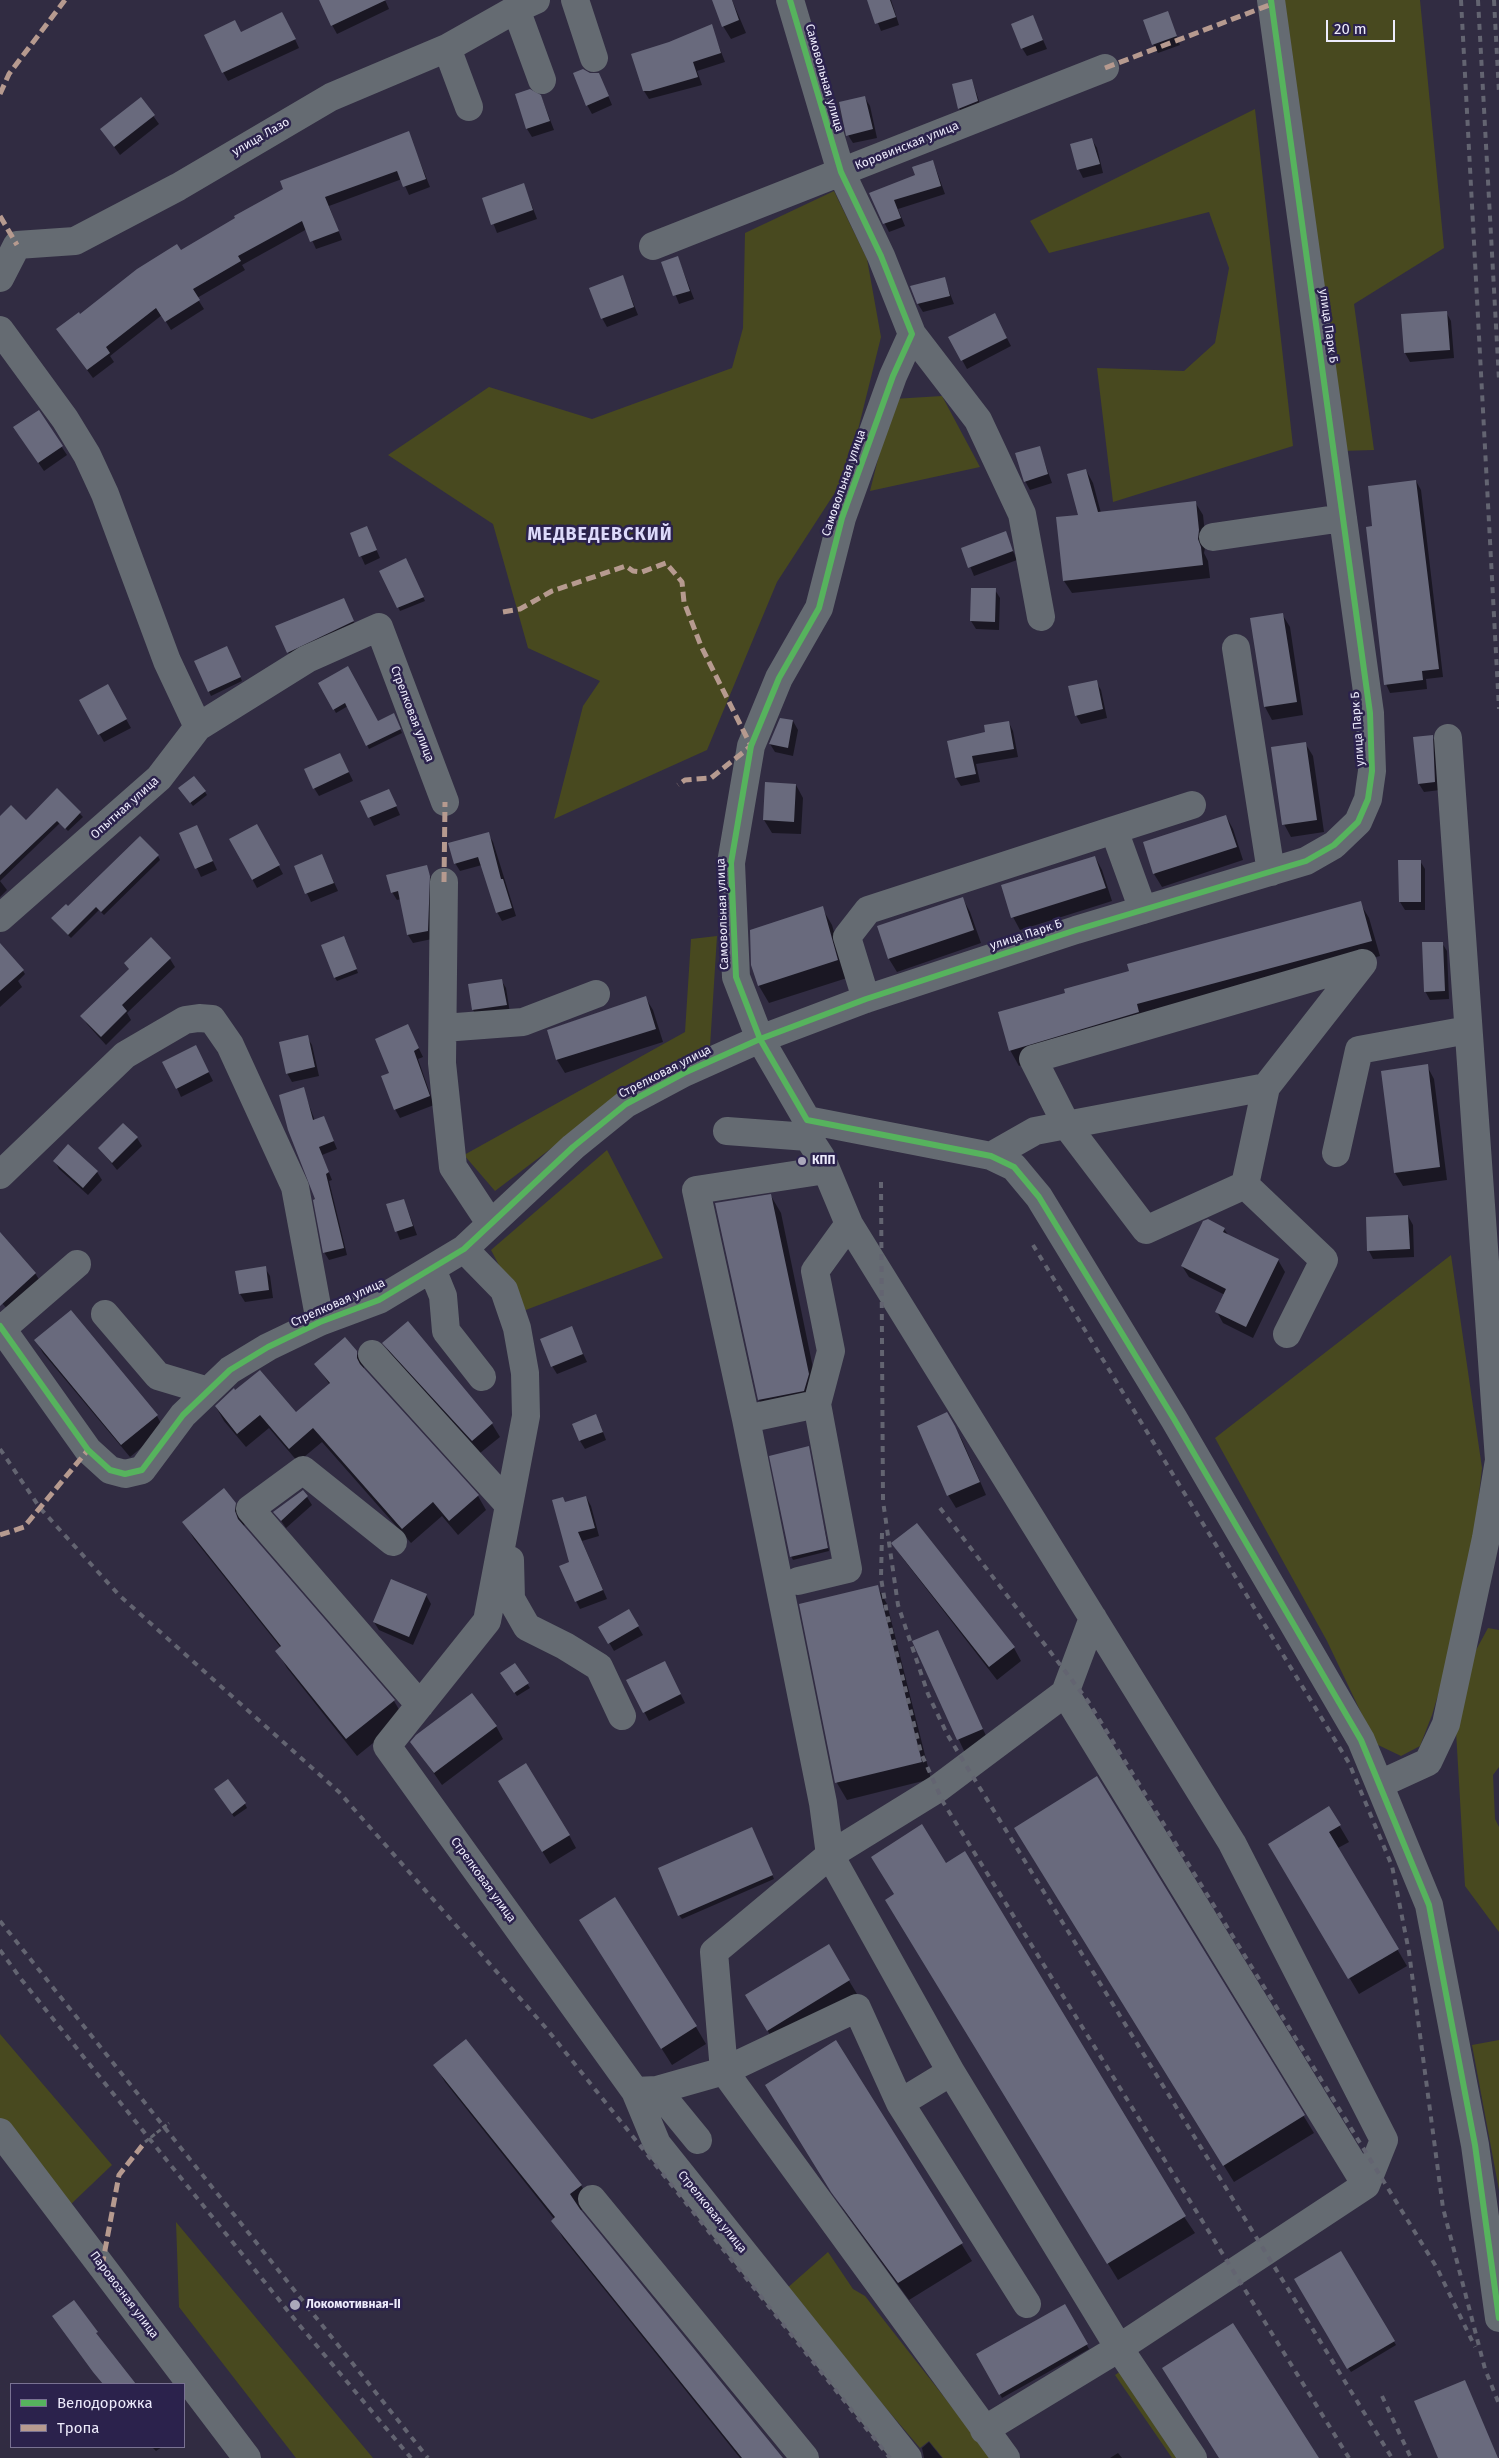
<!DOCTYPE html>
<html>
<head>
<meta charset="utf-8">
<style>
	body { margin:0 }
	#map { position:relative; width:1499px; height:2458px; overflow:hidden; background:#312c42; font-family:"Fira Sans",sans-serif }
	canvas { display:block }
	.legend { position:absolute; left:10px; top:2383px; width:175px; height:65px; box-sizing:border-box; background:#2b224c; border:1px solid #797292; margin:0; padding:6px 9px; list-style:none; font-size:15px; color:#edebfc }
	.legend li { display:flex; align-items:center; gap:10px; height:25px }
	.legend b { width:25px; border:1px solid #797292 }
	.scale { position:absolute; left:1326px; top:20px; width:69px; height:22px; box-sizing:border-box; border:2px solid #edebfc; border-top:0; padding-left:6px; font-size:15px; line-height:18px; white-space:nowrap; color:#edebfc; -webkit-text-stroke:4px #2b224c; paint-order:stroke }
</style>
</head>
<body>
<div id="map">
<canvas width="1499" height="2458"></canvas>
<ul class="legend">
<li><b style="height:6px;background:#56b35d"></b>Велодорожка</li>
<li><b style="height:6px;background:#b69a8f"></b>Тропа</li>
</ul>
<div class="scale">20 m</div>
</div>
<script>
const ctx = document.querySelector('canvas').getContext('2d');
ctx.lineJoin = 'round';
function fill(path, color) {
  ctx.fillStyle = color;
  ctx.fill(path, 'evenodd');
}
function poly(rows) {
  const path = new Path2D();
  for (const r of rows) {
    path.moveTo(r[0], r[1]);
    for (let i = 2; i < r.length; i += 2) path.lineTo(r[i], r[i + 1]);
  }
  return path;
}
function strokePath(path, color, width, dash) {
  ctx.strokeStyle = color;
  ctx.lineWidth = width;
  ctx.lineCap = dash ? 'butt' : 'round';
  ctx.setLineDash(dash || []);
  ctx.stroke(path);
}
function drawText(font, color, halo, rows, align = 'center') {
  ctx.font = font + ' "Fira Sans",sans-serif';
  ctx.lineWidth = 5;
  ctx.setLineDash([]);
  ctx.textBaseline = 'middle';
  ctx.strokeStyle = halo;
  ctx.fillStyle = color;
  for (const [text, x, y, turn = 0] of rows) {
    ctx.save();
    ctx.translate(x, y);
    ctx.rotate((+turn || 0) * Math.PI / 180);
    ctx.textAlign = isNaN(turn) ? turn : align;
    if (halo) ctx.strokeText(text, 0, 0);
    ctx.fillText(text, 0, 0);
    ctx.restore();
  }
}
fill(poly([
	[1276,0,1420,0,1444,248,1354,304,1374,450,1340,451],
	[1255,109,1293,446,1113,502,1097,368,1184,371,1215,343,1229,268,1209,212,1049,253,1030,221],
	[834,191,867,259,881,337,847,474,777,582,707,750,554,819,583,706,600,681,528,648,493,524,388,455,489,387,592,419,732,368,743,328,745,233],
	[942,396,980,467,870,491,893,399],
	[717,936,710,1047,607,1106,495,1191,464,1155,685,1032,691,939],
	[607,1150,663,1258,523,1311,491,1250],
	[1451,1255,1482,1468,1467,1598,1432,1715,1420,1746,1401,1756,1376,1744,1327,1641,1215,1438],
	[1488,1628,1499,1630,1499,1767,1493,1775,1495,1819,1499,1827,1499,1932,1465,1886,1456,1731,1469,1663],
	[0,2034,112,2165,69,2206,0,2120],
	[1499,2040,1499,2190,1472,2045],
	[176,2222,373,2458,296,2458,179,2307],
	[828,2252,853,2289,865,2296,992,2458,943,2458,929,2441,920,2448,785,2290],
	[1127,2367,1186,2458,1172,2458,1115,2375]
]), '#48491f');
fill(poly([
	[385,0,389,9,337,34,332,25],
	[718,0,732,0,746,33,731,39,723,26],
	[869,0,891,0,899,25,881,31],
	[1167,13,1180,45,1158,53,1153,44],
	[1033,17,1047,49,1027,56,1022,48],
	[287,22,299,48,228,81,223,72,241,34],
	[711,26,725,62,697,71,702,85,649,99,644,91,669,43],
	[590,74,599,74,612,105,592,114,587,105],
	[972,80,982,110,964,117,959,108,953,85],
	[541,96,554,130,532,137,527,129],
	[865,98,870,106,877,138,853,143,848,135],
	[141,99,159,124,120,155,102,130],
	[408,132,430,187,409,195,402,179,329,206,342,240,316,249,307,229,242,265,245,270,197,298,204,309,171,330,162,315,110,356,114,362,93,378,63,338,58,330,181,252],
	[1092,140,1097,148,1103,173,1083,178,1079,170,1072,145],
	[933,161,945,194,898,209,905,226,889,232,870,194,916,176],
	[524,185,537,219,497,233,484,199],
	[678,258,694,299,679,304,663,263],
	[623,277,638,315,607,327,602,318],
	[944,278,954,304,923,312,918,304],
	[1446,312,1451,321,1454,358,1410,362,1405,353,1402,315],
	[999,323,1011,346,967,369,950,338],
	[38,411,67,455,44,471,20,436],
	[1039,447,1052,483,1030,490,1025,481],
	[1086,470,1093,483,1101,513,1195,502,1203,515,1206,543,1204,553,1208,561,1210,578,1072,593,1064,581,1079,516],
	[1416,481,1421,490,1443,677,1426,679,1427,689,1390,693,1386,684],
	[367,528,380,558,365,565,361,556],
	[1005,533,1017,560,974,576,963,549],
	[408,564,425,601,400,611,398,607],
	[995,590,1000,598,999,630,976,629,971,621],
	[345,603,355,625,290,656,277,627],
	[1282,614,1290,627,1303,715,1272,720,1265,707],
	[229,651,242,681,211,696,195,662],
	[1096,681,1101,690,1107,718,1081,724,1076,715],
	[320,683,378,722,395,718,402,733,369,749,348,706,336,713],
	[107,685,131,728,104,742,80,700],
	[793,721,798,730,793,756,775,752,770,744],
	[1009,723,1013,731,1018,757,976,764,980,782,961,786,956,778,987,733],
	[1432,736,1437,745,1440,790,1424,792,1419,784],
	[1305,743,1313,756,1324,832,1291,837,1284,824],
	[340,754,353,781,319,796,314,788],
	[796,785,803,798,801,834,772,833,764,820],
	[57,790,83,817,68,831,60,823,0,881,0,818,25,822],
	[182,792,205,792,207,795,193,806],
	[393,799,400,815,374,826,362,802],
	[1226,816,1233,829,1243,860,1162,887,1154,874],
	[257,825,283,874,257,888,231,839],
	[181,834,201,835,217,870,201,877],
	[488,834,493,842,516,916,502,921,497,912,482,865,460,871,455,863],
	[158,856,160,860,104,915,99,910,71,938,55,922,68,907],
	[322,856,338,891,311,902,295,867],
	[1095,857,1102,870,1112,901,1020,930,1013,917],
	[1399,861,1420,861,1425,869,1425,910,1405,910,1400,902],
	[426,866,434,886,432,939,413,943,408,935,401,899,397,900,392,892],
	[0,881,7,890,0,897],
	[963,899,970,912,981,943,897,972,889,959,878,927],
	[1360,903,1369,918,1380,956,1145,1020,1147,1028,1019,1066,1010,1050,1066,994,1130,972],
	[822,908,832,925,847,978,769,1003,759,986,752,965],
	[151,939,170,959,175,967,127,1013,131,1020,106,1045,87,1024,82,1016,130,970,125,963],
	[346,941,358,973,337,981,335,978],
	[1442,943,1447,951,1449,999,1430,1000,1425,991],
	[0,960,23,971,25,974,18,981,22,987,0,1007],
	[501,980,506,988,510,1013,478,1018,473,1010],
	[645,997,653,1010,663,1042,565,1073,557,1060,548,1030],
	[408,1026,423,1057,418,1059,434,1105,400,1118,395,1109,391,1074],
	[307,1037,312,1045,319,1076,292,1082,287,1073],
	[200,1055,213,1081,181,1097,177,1088],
	[1427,1066,1434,1079,1447,1180,1403,1186,1395,1173],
	[303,1089,315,1121,324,1118,337,1149,322,1155,332,1180,329,1181,347,1255,329,1260,324,1252],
	[137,1138,142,1146,117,1170,99,1148],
	[55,1161,97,1172,102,1180,88,1195,59,1169],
	[771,1196,781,1213,818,1392,769,1417,759,1400,716,1204],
	[404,1200,417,1235,400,1240,387,1205],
	[1408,1216,1413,1225,1414,1257,1373,1259,1369,1251],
	[1224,1229,1229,1236,1278,1260,1285,1272,1253,1338,1223,1323,1217,1312,1225,1295,1189,1277,1182,1266],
	[0,1234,35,1273,43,1286,12,1314,0,1301],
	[265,1268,270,1276,273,1298,245,1302,240,1294],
	[408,1323,492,1424,500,1437,480,1453,391,1356,384,1343],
	[571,1328,587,1362,557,1374,552,1366],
	[36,1341,157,1416,164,1429,130,1457,43,1353],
	[356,1352,364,1367,364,1371,478,1496,486,1510,458,1535,442,1516,411,1543,322,1442,298,1462,269,1428,246,1447,224,1421,216,1407,235,1392,296,1414,330,1385,316,1364],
	[947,1414,962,1440,986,1495,956,1508,948,1495],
	[600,1424,606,1440,585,1449,580,1441],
	[808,1448,829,1551,793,1560,791,1556],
	[307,1497,312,1505,286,1528,275,1512],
	[586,1497,591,1506,599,1536,582,1541,607,1599,580,1609,576,1601,565,1503],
	[235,1503,245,1521,244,1528,394,1701,404,1718,357,1756,287,1668,277,1651,281,1648,194,1539,184,1522],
	[917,1524,1014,1648,1021,1661,997,1680,901,1556,893,1544],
	[877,1586,887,1604,931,1779,847,1800,837,1783,801,1605],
	[426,1595,431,1604,413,1645,379,1630,374,1622],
	[629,1611,643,1635,614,1651,600,1627],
	[937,1632,989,1742,965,1753,914,1642],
	[515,1665,530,1688,517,1696,504,1677],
	[669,1671,685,1703,649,1721,628,1680],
	[496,1726,503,1739,442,1785,412,1742],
	[1097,1778,1314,2133,1234,2182,1025,1845],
	[218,1793,245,1804,247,1808,234,1817],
	[507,1794,569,1835,576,1848,550,1864],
	[1329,1808,1349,1842,1338,1848,1407,1966,1359,1994,1270,1844],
	[753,1832,774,1879,682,1919,679,1915],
	[946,1865,1195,2233,1118,2280,897,1917],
	[591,1937,696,2027,706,2044,672,2065],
	[828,1946,857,1994,775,2043,754,2008],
	[836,2042,972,2261,909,2300,843,2209,776,2102],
	[435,2065,581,2185,591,2203,580,2211,780,2458,740,2458,563,2238,553,2221,555,2220,445,2082],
	[1341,2253,1396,2345,1351,2372,1295,2280],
	[1064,2305,1089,2349,1002,2398,978,2354],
	[929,2442,942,2458,924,2458,922,2448],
	[152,2447,162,2447,156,2451],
	[1118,2453,1122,2458,1110,2458]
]), '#0007');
fill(poly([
	[319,0,386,0,331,26],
	[712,0,732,0,739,20,722,27],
	[867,0,890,0,896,17,875,24],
	[1168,11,1177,36,1152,45,1143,20],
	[282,12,296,39,222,73,204,35,235,20,241,32],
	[1033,15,1043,40,1021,49,1011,24],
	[712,24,721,53,693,62,698,77,650,91,643,91,631,54,669,42],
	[583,69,590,73,599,73,609,96,586,106,573,73],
	[972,79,978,101,958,109,952,84],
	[530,89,541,95,550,121,526,129,515,94],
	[865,96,873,129,846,136,839,102],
	[141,97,155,115,114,147,100,129],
	[409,131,426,179,403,187,397,171,325,197,339,231,310,242,302,221,238,256,241,261,193,289,200,300,165,322,156,308,106,347,110,353,87,370,56,329,79,312,80,314,137,269,177,244,181,250,235,218,234,216,283,189,280,181],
	[1092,138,1100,164,1077,170,1070,144],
	[933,160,941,186,894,200,901,218,883,224,869,193,915,175,912,167],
	[524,183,533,210,491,225,482,198],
	[678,256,690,291,673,296,661,262],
	[623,275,634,307,601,319,589,288],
	[945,277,950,296,917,304,910,286],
	[1447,311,1450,350,1404,353,1401,314],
	[995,313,1007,338,961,361,948,337],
	[39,410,63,446,38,463,13,427],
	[1040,446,1048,474,1024,482,1015,453],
	[1086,469,1098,512,1196,501,1199,530,1198,539,1201,547,1203,565,1063,581,1056,517,1078,515,1067,474],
	[1416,480,1439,669,1422,671,1423,680,1384,685,1366,527,1372,526,1368,486],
	[367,526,377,550,359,557,350,533],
	[1006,531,1013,551,968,568,961,548],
	[406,558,424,597,397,608,379,571],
	[971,588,996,588,995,622,970,621],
	[344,598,354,621,287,653,275,626],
	[1283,613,1297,702,1264,707,1250,618],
	[227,646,241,677,208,692,194,661],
	[348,666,378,721,394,713,401,729,366,746,345,703,333,710,318,683],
	[1097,680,1103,709,1075,716,1068,686],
	[108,684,127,719,98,735,79,700],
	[780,718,793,720,788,748,769,744],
	[1009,721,1014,749,972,756,976,774,955,778,947,741,985,732,984,725],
	[1433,735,1435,782,1418,784,1413,737],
	[1306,742,1317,820,1282,825,1271,747],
	[340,753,349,772,313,789,304,769],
	[194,776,206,791,190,803,178,788],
	[765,782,796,784,794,822,763,820],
	[57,788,81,812,65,829,57,821,0,875,0,816,11,805,26,820],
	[389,789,397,806,368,818,360,801],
	[1226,815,1237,847,1153,874,1143,842],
	[257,824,280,865,252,880,229,839],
	[197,825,213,861,195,869,179,833],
	[489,832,501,879,503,879,512,908,496,913,478,857,454,864,448,843],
	[140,836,159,855,101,912,96,907,68,935,51,918,66,904,68,906],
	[322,854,334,883,305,894,294,866],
	[1095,856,1106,888,1011,918,1001,885],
	[1398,860,1421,860,1421,902,1399,902],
	[427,865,430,876,428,931,407,935,398,891,391,893,386,875],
	[963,897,974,930,888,959,877,926],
	[1361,901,1372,941,1137,1004,1139,1012,1009,1051,998,1012,1065,993,1064,989,1129,971,1127,964],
	[823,906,838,960,758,986,751,965,750,930],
	[344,936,357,969,334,978,321,945],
	[151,937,171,958,122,1005,127,1011,101,1037,80,1016,129,969,124,963],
	[1422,942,1443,942,1445,991,1424,992],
	[0,943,24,970,0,991],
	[502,979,507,1005,472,1010,468,984],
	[646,996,656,1029,556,1060,547,1030],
	[408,1024,419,1048,414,1051,430,1096,394,1110,381,1076,389,1073,375,1039],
	[308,1035,315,1067,286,1074,279,1042],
	[196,1045,209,1072,176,1089,162,1062],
	[1428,1064,1440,1167,1394,1173,1381,1071],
	[304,1087,313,1120,324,1116,334,1141,319,1147,329,1172,326,1174,344,1248,323,1253,313,1200,315,1199,288,1130,279,1095],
	[123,1123,138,1137,112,1163,98,1148],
	[68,1144,98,1171,83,1188,53,1161],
	[771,1194,809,1374,804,1391,758,1400,715,1203],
	[404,1199,413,1226,395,1232,386,1204],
	[1408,1215,1410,1249,1367,1251,1366,1217],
	[1208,1219,1225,1228,1223,1232,1279,1259,1246,1327,1215,1312,1226,1289,1181,1266,1203,1221],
	[0,1232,36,1273,0,1306],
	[266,1266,269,1290,239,1294,235,1271],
	[71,1310,158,1415,121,1445,34,1340],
	[408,1321,493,1423,472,1441,382,1343],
	[572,1326,583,1354,551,1367,540,1339],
	[345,1337,357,1351,357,1358,360,1364,479,1495,449,1521,433,1502,402,1529,313,1428,289,1449,260,1415,237,1434,215,1406,234,1388,235,1390,260,1370,296,1412,330,1383,314,1364],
	[947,1412,955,1426,980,1482,947,1496,917,1426],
	[596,1414,603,1432,579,1441,572,1424],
	[809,1446,828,1548,790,1557,769,1456],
	[224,1488,236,1503,235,1511,238,1519,395,1700,346,1739,275,1651,281,1646,182,1522],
	[303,1490,308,1496,281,1521,273,1512],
	[586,1496,595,1528,578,1532,603,1590,575,1602,559,1566,569,1562,552,1500,563,1497,565,1502],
	[917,1523,1015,1647,989,1667,891,1543],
	[391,1579,427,1594,409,1637,373,1622],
	[878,1585,922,1762,835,1783,799,1604],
	[629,1609,639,1626,608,1644,598,1627],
	[938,1630,983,1729,957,1740,912,1641],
	[665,1661,681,1694,643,1713,626,1680],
	[515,1663,529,1683,514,1693,500,1673],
	[472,1693,497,1726,434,1773,410,1742,416,1735],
	[526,1763,570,1835,542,1852,498,1781],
	[1097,1776,1305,2115,1223,2166,1014,1828],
	[228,1779,246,1803,232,1814,214,1789],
	[1329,1806,1341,1825,1329,1832,1399,1949,1348,1979,1268,1844],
	[922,1824,946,1863,965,1851,1186,2216,1107,2264,885,1900,894,1894,871,1857],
	[752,1827,773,1875,678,1916,658,1868],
	[615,1897,697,2026,661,2049,579,1920],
	[829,1944,850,1980,767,2031,745,1995],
	[466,2039,582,2185,570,2194,580,2209,783,2458,742,2458,551,2221,555,2217,433,2065],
	[836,2040,963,2243,898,2283,831,2192,765,2085],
	[1341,2251,1395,2341,1347,2369,1294,2279],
	[74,2300,98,2332,96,2333,136,2384,103,2384,93,2372,52,2316],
	[1065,2304,1088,2344,999,2395,976,2354],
	[1233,2323,1319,2458,1219,2458,1162,2368],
	[1465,2380,1498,2458,1438,2458,1414,2401]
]), '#696a7d');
strokePath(poly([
	[145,2142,169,2123]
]), '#666872', 3, [5, 2.5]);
strokePath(poly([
	[575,0,594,58],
	[790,0,841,172,881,256,912,334,893,376,842,518,819,608,779,678,751,746,731,863,736,977,760,1039,807,1120,991,1156,1014,1167,1039,1197,1174,1419,1361,1740,1429,1905,1475,2145,1499,2318],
	[516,9,542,80],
	[447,48,469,107],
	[653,246,1105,68],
	[0,278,17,245,75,241,178,187,331,97,447,48,516,9,536,0],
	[0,330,65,419,87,455,105,494,167,661,198,727],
	[912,334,978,420,1022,514,1041,617],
	[1213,537,1343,518],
	[1236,648,1271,872],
	[1114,830,1192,805],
	[444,882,442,1063,453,1167,490,1223],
	[0,918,159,778,198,727,307,659,379,627,445,802],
	[866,999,847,937,868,910,1114,830,1143,910],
	[443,1028,523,1022,596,994],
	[1266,1087,1245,1185,1146,1230,1067,1126,1033,1059,1363,963],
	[807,1120,808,1137,821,1157,849,1224,1232,1843,1384,2140,1366,2185],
	[727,1131,808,1137],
	[1336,1153,1359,1050,1468,1030],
	[991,1156,1035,1131,1266,1087,1363,963],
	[826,1170,696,1190,746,1419,823,1803,830,1855,951,2072,1119,2348,984,2430],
	[0,1175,125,1055,185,1020,199,1018,212,1019,230,1045,295,1187,320,1322],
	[1245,1185,1324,1260,1287,1334],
	[464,1249,504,1290,517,1328,525,1373,526,1416,487,1621,387,1746,635,2091,657,2144,908,2458],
	[432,1269,443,1296,446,1331,482,1377],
	[105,1314,158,1376,208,1391],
	[0,1326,88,1450,110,1470,125,1474,142,1470,183,1415,230,1370,268,1347,320,1322,379,1300,464,1249,573,1147,626,1104,684,1073,760,1039,866,999,1076,930,1306,861,1334,845,1358,822,1368,799,1372,771,1370,713,1271,0],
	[2,1329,77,1264],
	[372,1354,509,1505],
	[746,1419,817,1404],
	[393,1542,303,1470,250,1509,420,1705],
	[510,1560,511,1599,527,1627,565,1646,599,1667,622,1716],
	[798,1581,848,1569,817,1404,831,1351,815,1271,849,1224],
	[1065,1693,1093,1618],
	[1380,1784,1428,1762,1446,1724,1486,1538,1499,1460,1448,738],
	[657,2090,698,2140],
	[635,2091,657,2090,724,2071,857,2008,900,2103,1027,2304],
	[900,2103,951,2072],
	[0,2132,247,2458],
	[592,2199,805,2458],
	[1006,2458,724,2071,714,1952,830,1855,937,1789,1065,1693,1366,2185,1119,2348,1193,2458]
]), '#656b72', 28);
strokePath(poly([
	[1461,0,1499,709],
	[1478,0,1499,380],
	[1494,0,1499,93],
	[881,1182,883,1501,898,1605,928,1694,947,1734,967,1767,1392,2458],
	[1033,1245,1349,1763,1392,1866,1409,1952,1443,2208,1485,2369,1499,2404],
	[0,1449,40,1508,119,1595,339,1792,546,2028,890,2458],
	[940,1508,1088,1701,1437,2268,1475,2347],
	[882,1533,881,1578,887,1614,921,1753,943,1802,1349,2458],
	[0,1921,428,2458],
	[0,1950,21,1979,296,2321,411,2458],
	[1382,2396,1411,2458]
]), '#636471', 4, [6, 6]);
strokePath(poly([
	[1105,68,1272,4],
	[0,94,9,74,65,0],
	[0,216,17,245],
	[503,612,520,609,552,591,626,566,633,571,642,572,666,563,682,582,684,602,701,646,751,746,711,778,685,780,678,785],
	[444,882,445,802],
	[0,1535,24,1527,88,1450],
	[102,2266,119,2175,145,2142]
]), '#b69a8f', 5, [10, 5]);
strokePath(poly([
	[790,0,841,172,881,256,912,334,893,376,842,518,819,608,779,678,751,746,731,863,736,977,760,1039,807,1120,991,1156,1014,1167,1039,1197,1174,1419,1361,1740,1429,1905,1475,2145,1499,2318],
	[0,1326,88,1450,110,1470,125,1474,142,1470,183,1415,230,1370,268,1347,320,1322,379,1300,464,1249,573,1147,626,1104,684,1073,760,1039,866,999,1076,930,1306,861,1334,845,1358,822,1368,799,1372,771,1370,713,1271,0]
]), '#56b35d', 6);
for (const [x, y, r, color] of [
	[802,1161,5,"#aba8bb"],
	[295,2305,6,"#aba8bb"]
]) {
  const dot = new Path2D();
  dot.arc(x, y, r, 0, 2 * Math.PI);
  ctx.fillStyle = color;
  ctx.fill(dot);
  strokePath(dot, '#2b224c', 2);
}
drawText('12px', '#edebfc', '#2b224c', [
	["Самовольная улица",824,78,74],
	["улица Лазо",261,137,-30],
	["Коровинская улица",907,146,-22],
	["улица Парк Б",1328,326,82],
	["Самовольная улица",844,483,-71],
	["Стрелковая улица",412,714,69],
	["улица Парк Б",1358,729,-94],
	["Опытная улица",125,808,-42],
	["Самовольная улица",723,914,-92],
	["улица Парк Б",1026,935,-18],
	["Стрелковая улица",665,1072,-27],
	["Стрелковая улица",338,1303,-24],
	["Стрелковая улица",483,1880,54],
	["Стрелковая улица",712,2212,51],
	["Паровозная улица",124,2295,53]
]);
drawText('bold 12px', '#edebfc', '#2b224c', [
	["КПП",812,1161],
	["Локомотивная-II",306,2305]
], 'left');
ctx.letterSpacing = '1px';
drawText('bold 18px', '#dddafb', '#2b224c', [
	["МЕДВЕДЕВСКИЙ",600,535]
]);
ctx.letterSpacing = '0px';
</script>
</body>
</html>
